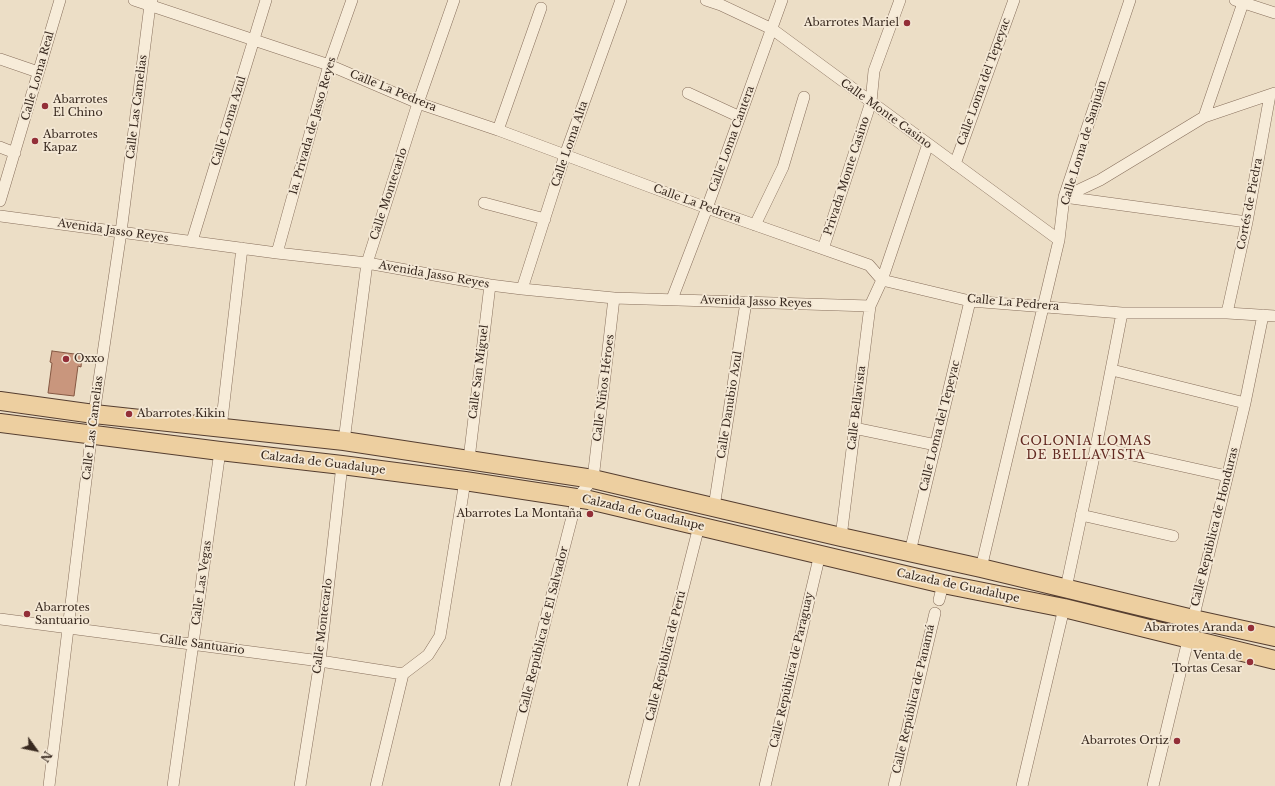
<!DOCTYPE html>
<html>
<head>
<meta charset="utf-8">
<style>
	body { margin:0 }
	#map { position:relative; width:1275px; height:786px; overflow:hidden; background:#ecdec6; font-family:"Libre Baskerville",serif }
	canvas { display:block }
	.north { position:absolute; left:16px; top:730px; width:40px; height:40px; -webkit-text-stroke:3px #f4e8d5; paint-order:stroke; rotate:123deg; font-size:11px; font-weight:700; line-height:16px; text-align:center; color:#38291f }
	.north::after { content:''; display:block; margin:auto; width:14px; height:18px; background:#38291f; clip-path:polygon(50% 0,100% 100%,50% 72%,0 100%) }
</style>
</head>
<body>
<div id="map">
<canvas width="1275" height="786"></canvas>
<div class="north">N</div>
</div>
<script>
const ctx = document.querySelector('canvas').getContext('2d');
ctx.lineJoin = 'round';
function fill(path, color) {
  ctx.fillStyle = color;
  ctx.fill(path, 'evenodd');
}
function poly(rows) {
  const path = new Path2D();
  for (const r of rows) {
    path.moveTo(r[0], r[1]);
    for (let i = 2; i < r.length; i += 2) path.lineTo(r[i], r[i + 1]);
  }
  return path;
}
function strokePath(path, color, width, dash) {
  ctx.strokeStyle = color;
  ctx.lineWidth = width;
  ctx.lineCap = dash ? 'butt' : 'round';
  ctx.setLineDash(dash || []);
  ctx.stroke(path);
}
function drawText(font, color, halo, rows, align = 'center') {
  ctx.font = font + ' "Libre Baskerville",serif';
  ctx.lineWidth = 3.5;
  ctx.setLineDash([]);
  ctx.textBaseline = 'middle';
  ctx.strokeStyle = halo;
  ctx.fillStyle = color;
  for (const [text, x, y, turn = 0] of rows) {
    ctx.save();
    ctx.translate(x, y);
    ctx.rotate((+turn || 0) * Math.PI / 180);
    ctx.textAlign = isNaN(turn) ? turn : align;
    if (halo) ctx.strokeText(text, 0, 0);
    ctx.fillText(text, 0, 0);
    ctx.restore();
  }
}
const building = poly([
	[52,351,82,355,81,367,78,366,74,396,48,393,52,363,50,362,52,351]
]);
fill(building, '#c9967d');
strokePath(building, '#855843', 1);
const street = poly([
	[134,0,329,65,418,103,498,130,707,208,869,265,882,280,970,301,1122,313,1227,313,1275,316],
	[706,0,721,5,772,29,1059,240],
	[1235,0,1275,13],
	[0,59,38,72],
	[688,93,740,117],
	[1204,117,1244,0],
	[498,130,541,8],
	[0,147,15,153],
	[955,164,1014,0],
	[1064,197,1100,180,1204,117,1275,93],
	[1064,197,1247,222],
	[0,201,60,0],
	[484,203,545,219],
	[0,216,277,253,367,263,490,285,522,289,614,298,870,306],
	[755,225,783,167,804,97],
	[192,241,266,0],
	[823,249,871,102,874,71,900,0],
	[277,253,329,65,352,0],
	[522,289,565,155,621,0],
	[672,299,707,208,782,0],
	[1227,313,1247,222,1270,95],
	[1112,370,1245,403],
	[221,428,242,248],
	[854,428,936,445],
	[344,441,367,263,418,103,454,0],
	[1096,447,1227,476],
	[469,459,490,285],
	[714,507,746,302],
	[1081,515,1173,536],
	[841,537,870,306,882,280,928,144],
	[910,552,970,301],
	[981,568,1059,240,1064,197,1130,0],
	[1066,588,1096,447,1122,313],
	[939,600,943,584],
	[0,619,320,661,403,674],
	[49,786,94,414,121,232,150,5,152,0],
	[173,786,220,451],
	[300,786,320,661,342,465],
	[376,786,403,674,428,655,440,636,465,481],
	[505,786,547,614,577,498,593,479,614,298],
	[633,786,699,526],
	[765,786,820,554],
	[894,786,935,613],
	[1022,786,1064,608],
	[1153,786,1245,403,1263,315]
]);
const primary = poly([
	[0,401,94,414,344,441,593,479,841,537,981,568,1193,619,1275,637],
	[0,423,220,451,342,465,465,481,589,500,943,584,1064,608,1275,660]
]);
strokePath(street, '#876f5c', 12);
strokePath(primary, '#553e30', 20);
strokePath(street, '#f7ecd9', 11);
strokePath(primary, '#edcfa0', 18);
for (const [x, y, r, color] of [
	[907,23,4,"#932f38"],
	[45,106,4,"#932f38"],
	[35,141,4,"#932f38"],
	[66,359,4,"#932f38"],
	[129,414,4,"#932f38"],
	[590,514,4,"#932f38"],
	[27,614,4,"#932f38"],
	[1251,628,4,"#932f38"],
	[1250,662,4,"#932f38"],
	[1177,741,4,"#932f38"]
]) {
  const dot = new Path2D();
  dot.arc(x, y, r, 0, 2 * Math.PI);
  ctx.fillStyle = color;
  ctx.fill(dot);
  strokePath(dot, '#f4e8d5', 1.5);
}
drawText('11px', '#38291f', '#f4e8d5', [
	["Abarrotes Mariel",899,23],
	["Abarrotes",53,100,"left"],
	["El Chino",53,113,"left"],
	["Abarrotes",43,135,"left"],
	["Kapaz",43,148,"left"],
	["Oxxo",74,359,"left"],
	["Abarrotes Kikin",137,414,"left"],
	["Abarrotes La Montaña",582,514],
	["Abarrotes",35,608,"left"],
	["Santuario",35,621,"left"],
	["Abarrotes Aranda",1243,628],
	["Venta de",1242,656],
	["Tortas Cesar",1242,669],
	["Abarrotes Ortiz",1169,741]
], 'right');
drawText('11px', '#38291f', '#f4e8d5', [
	["Calle Loma Real",38,76,-74],
	["Calle Loma del Tepeyac",984,82,-70],
	["Calle La Pedrera",393,91,22],
	["Calle Las Camelias",137,107,-83],
	["Calle Monte Casino",886,114,36],
	["Calle Loma Azul",229,121,-73],
	["1a. Privada de Jasso Reyes",313,126,-74],
	["Calle Loma Cantera",732,139,-70],
	["Calle Loma de Sanjuán",1084,143,-73],
	["Calle Loma Alta",570,144,-71],
	["Privada Monte Casino",847,176,-72],
	["Calle Montecarlo",389,194,-72],
	["Calle La Pedrera",697,204,20],
	["Cortés de Piedra",1250,204,-79],
	["Avenida Jasso Reyes",113,231,8],
	["Avenida Jasso Reyes",434,275,10],
	["Avenida Jasso Reyes",756,302,2],
	["Calle La Pedrera",1013,303,5],
	["Calle San Miguel",479,372,-83],
	["Calle Niños Héroes",604,388,-83],
	["Calle Danubio Azul",730,405,-81],
	["Calle Bellavista",857,408,-83],
	["Calle Loma del Tepeyac",940,426,-76],
	["Calle Las Camelias",93,428,-83],
	["Calzada de Guadalupe",323,463,7],
	["Calzada de Guadalupe",643,513,13],
	["Calle República de Honduras",1215,527,-76],
	["Calle Las Vegas",202,583,-82],
	["Calzada de Guadalupe",958,586,12],
	["Calle Montecarlo",323,626,-83],
	["Calle República de El Salvador",544,630,-76],
	["Calle Santuario",202,645,8],
	["Calle República de Perú",666,656,-76],
	["Calle República de Paraguay",792,670,-77],
	["Calle República de Panamá",914,699,-77]
]);
ctx.letterSpacing = '1px';
drawText('12px', '#622921', '#f4e8d5', [
	["COLONIA LOMAS",1086,442],
	["DE BELLAVISTA",1086,456]
]);
ctx.letterSpacing = '0px';
</script>
</body>
</html>
